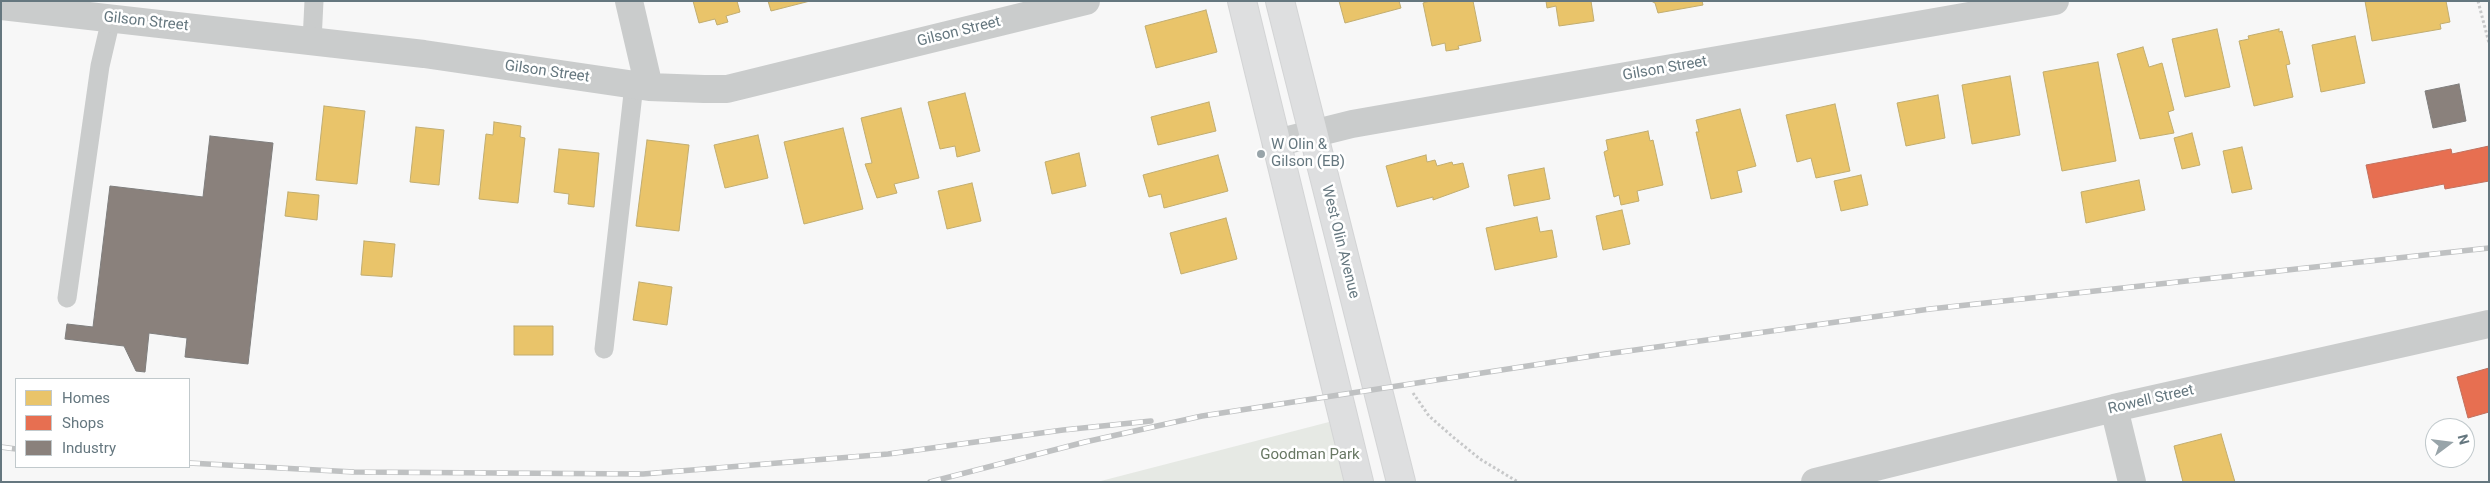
<!DOCTYPE html>
<html>
<head>
<meta charset="utf-8">
<style>
	body { margin:0 }
	#map { position:relative; width:2490px; height:483px; overflow:hidden; background:#f7f7f7; font-family:Roboto,sans-serif }
	canvas { display:block }
	.frame { position:absolute; inset:0; border:2px solid #65777f; pointer-events:none }
	.legend { position:absolute; left:15px; top:378px; width:175px; height:90px; box-sizing:border-box; background:#fff; border:1px solid #c1c9cc; margin:0; padding:6px 9px; list-style:none; font-size:15px; color:#65777f }
	.legend li { display:flex; align-items:center; gap:10px; height:25px }
	.legend b { width:25px; border:1px solid #c1c9cc }
	.north { position:absolute; left:2425px; top:418px; width:50px; height:50px; box-sizing:border-box; background:#fff; border:1px solid #c1c9cc; border-radius:50%; rotate:75deg; font-size:14px; font-weight:700; line-height:20px; text-align:center; color:#65777f }
	.north::after { content:''; display:block; margin:auto; width:18px; height:22px; background:#98a4a9; clip-path:polygon(50% 0,100% 100%,50% 72%,0 100%) }
</style>
</head>
<body>
<div id="map">
<canvas width="2490" height="483"></canvas>
<div class="frame"></div>
<ul class="legend">
<li><b style="height:14px;background:#e9c46a"></b>Homes</li>
<li><b style="height:14px;background:#e76f51"></b>Shops</li>
<li><b style="height:14px;background:#8a817c"></b>Industry</li>
</ul>
<div class="north">N</div>
</div>
<script>
const ctx = document.querySelector('canvas').getContext('2d');
ctx.lineJoin = 'round';
function fill(path, color) {
  ctx.fillStyle = color;
  ctx.fill(path, 'evenodd');
}
function poly(rows) {
  const path = new Path2D();
  for (const r of rows) {
    path.moveTo(r[0], r[1]);
    for (let i = 2; i < r.length; i += 2) path.lineTo(r[i], r[i + 1]);
  }
  return path;
}
function strokePath(path, color, width, dash) {
  ctx.strokeStyle = color;
  ctx.lineWidth = width;
  ctx.lineCap = dash ? 'butt' : 'round';
  ctx.setLineDash(dash || []);
  ctx.stroke(path);
}
function drawText(font, color, halo, rows, align = 'center') {
  ctx.font = font + ' Roboto,sans-serif';
  ctx.lineWidth = 5;
  ctx.setLineDash([]);
  ctx.textBaseline = 'middle';
  ctx.strokeStyle = halo;
  ctx.fillStyle = color;
  for (const [text, x, y, turn = 0] of rows) {
    ctx.save();
    ctx.translate(x, y);
    ctx.rotate((+turn || 0) * Math.PI / 180);
    ctx.textAlign = isNaN(turn) ? turn : align;
    if (halo) ctx.strokeText(text, 0, 0);
    ctx.fillText(text, 0, 0);
    ctx.restore();
  }
}
fill(poly([
	[1329,422,1348,482,1097,482]
]), '#e6e9e4');
const homes = poly([
	[693,1,737,1,740,12,726,16,728,22,717,25,715,19,699,23,693,1],
	[768,1,810,1,771,11,768,1],
	[1339,1,1399,1,1401,8,1345,23,1339,1],
	[1430,1,1473,1,1481,41,1458,46,1459,49,1446,51,1445,43,1432,46,1423,3,1430,1],
	[1546,1,1591,1,1594,21,1559,26,1556,6,1547,8,1546,1],
	[1651,1,1702,1,1703,5,1658,13,1655,3,1651,1],
	[2365,1,2446,1,2450,22,2440,24,2441,29,2372,41,2365,1],
	[1206,10,1217,52,1156,68,1145,26,1206,10],
	[2217,29,2230,87,2185,97,2172,39,2217,29],
	[2279,29,2279,32,2282,31,2290,64,2286,65,2293,97,2254,106,2239,41,2249,39,2248,36,2279,29],
	[2355,36,2365,83,2321,92,2312,45,2355,36],
	[2143,47,2149,67,2162,63,2174,110,2168,112,2174,133,2140,139,2117,54,2143,47],
	[2098,62,2116,161,2062,171,2043,72,2098,62],
	[2010,76,2020,135,1972,144,1962,85,2010,76],
	[965,93,980,151,957,157,955,146,940,149,928,102,965,93],
	[1938,95,1945,138,1906,146,1897,103,1938,95],
	[1209,102,1216,131,1158,145,1151,117,1209,102],
	[1835,104,1850,171,1816,178,1811,158,1797,162,1786,115,1835,104],
	[324,106,365,111,357,184,316,180,324,106],
	[901,108,919,178,894,184,897,193,877,198,865,164,872,163,861,118,901,108],
	[1740,109,1756,166,1737,171,1742,192,1711,199,1696,132,1699,132,1696,120,1740,109],
	[494,122,521,126,520,137,525,138,518,203,479,199,486,134,493,135,494,122],
	[416,127,444,130,439,185,410,182,416,127],
	[843,128,863,209,804,224,784,142,843,128],
	[1648,131,1650,141,1653,140,1663,185,1637,191,1639,201,1621,205,1619,195,1614,197,1604,152,1608,150,1606,140,1648,131],
	[2192,133,2200,165,2182,169,2174,138,2192,133],
	[758,135,768,178,725,188,714,145,758,135],
	[647,140,689,145,679,231,636,226,647,140],
	[2242,147,2252,189,2232,193,2223,151,2242,147],
	[559,149,599,153,594,207,568,204,569,194,554,192,559,149],
	[1079,153,1086,186,1052,194,1045,162,1079,153],
	[1218,155,1228,191,1164,208,1161,194,1149,197,1143,175,1218,155],
	[1426,155,1427,162,1435,160,1437,166,1452,162,1453,165,1463,163,1469,187,1433,200,1433,197,1397,207,1386,166,1426,155],
	[1544,168,1550,199,1514,206,1508,175,1544,168],
	[1861,175,1868,205,1841,211,1834,181,1861,175],
	[2139,180,2145,210,2086,223,2081,192,2139,180],
	[972,183,981,221,947,229,938,191,972,183],
	[288,192,319,195,317,220,285,216,288,192],
	[1622,210,1630,244,1603,250,1596,216,1622,210],
	[1537,217,1540,232,1552,230,1557,257,1495,270,1486,228,1537,217],
	[1226,218,1237,259,1181,274,1170,233,1226,218],
	[364,241,395,244,392,277,361,275,364,241],
	[639,282,672,287,667,325,633,320,639,282],
	[514,326,553,326,553,355,514,355,514,326],
	[2221,434,2235,482,2183,482,2174,446,2221,434]
]);
fill(homes, '#e9c46a');
strokePath(homes, '#c1ad70', 1);
const shops = poly([
	[2489,146,2489,181,2445,189,2444,184,2373,198,2366,165,2451,149,2452,154,2489,146],
	[2489,368,2489,412,2468,418,2457,377,2489,368]
]);
fill(shops, '#e76f51');
strokePath(shops, '#c0715f', 1);
const industry = poly([
	[2459,84,2466,121,2433,128,2425,91,2459,84],
	[210,136,273,143,248,364,185,357,187,338,149,333,145,372,136,371,124,346,65,339,67,324,93,327,110,186,203,197,210,136]
]);
fill(industry, '#8a817c');
strokePath(industry, '#7f7e7d', 1);
const secondary = poly([
	[1242,1,1359,482],
	[1280,1,1401,482]
]);
strokePath(secondary, '#d3d4d5', 30);
strokePath(poly([
	[2478,1,2489,43],
	[1413,393,1429,416,1453,437,1480,459,1518,482]
]), '#c7c8c9', 3, [2.5, 2.5]);
strokePath(poly([
	[312,41,314,1],
	[67,298,100,66,111,19],
	[604,349,634,85]
]), '#cacccc', 19);
strokePath(poly([
	[629,1,649,87],
	[1,6,424,54,649,87,704,89,727,89,1086,1],
	[1276,143,1352,124,2055,1],
	[2114,408,2132,482],
	[1815,482,2114,408,2489,324]
]), '#cacccc', 28);
strokePath(secondary, '#dedfe0', 28);
const rail = poly([
	[1,447,16,449],
	[189,463,354,472,643,474,888,454,1063,430,1151,421],
	[930,482,1085,442,1202,416,1599,355,1930,309,2489,248]
]);
strokePath(rail, '#bfc1c2', 5.5);
strokePath(rail, '#fff', 4, [11]);
for (const [x, y, r, color] of [
	[1261,154,5,"#98a4a9"]
]) {
  const dot = new Path2D();
  dot.arc(x, y, r, 0, 2 * Math.PI);
  ctx.fillStyle = color;
  ctx.fill(dot);
  strokePath(dot, '#fff', 2);
}
drawText('15px', '#65777f', '#fff', [
	["Gilson Street",146,22,6],
	["Gilson Street",959,32,-14],
	["Gilson Street",1665,69,-10],
	["Gilson Street",547,72,8],
	["West Olin Avenue",1340,242,76],
	["Rowell Street",2151,400,-13]
]);
drawText('15px', '#65777f', '#fff', [
	["W Olin &",1271,145],
	["Gilson (EB)",1271,162]
], 'left');
drawText('15px', '#697864', '#fff', [
	["Goodman Park",1310,455]
]);
</script>
</body>
</html>
